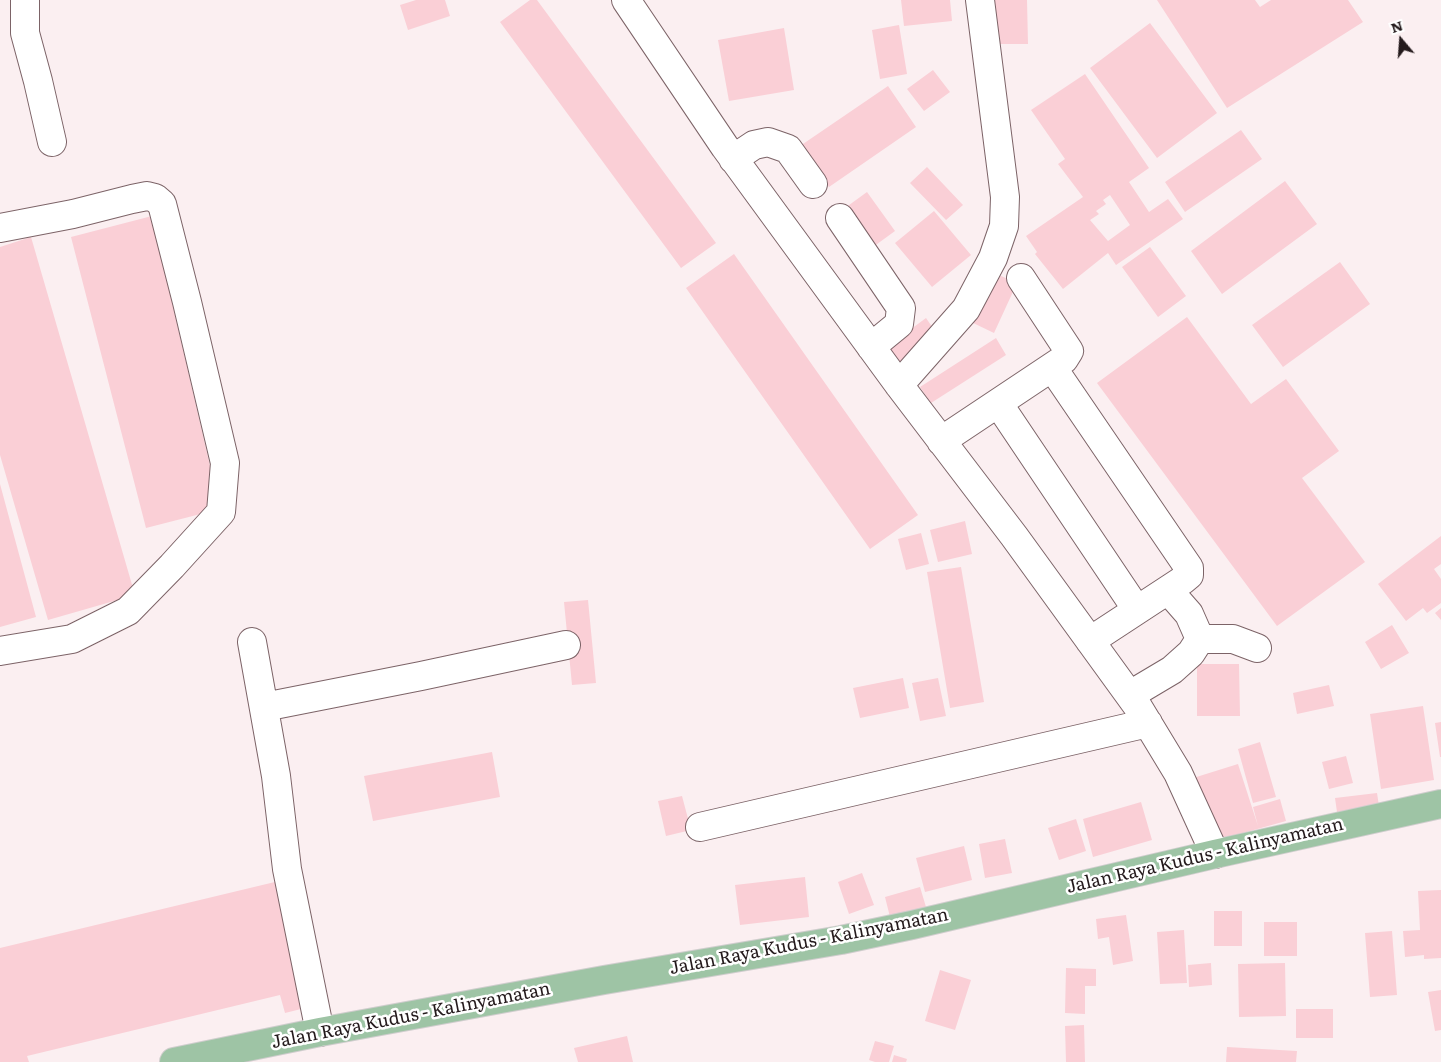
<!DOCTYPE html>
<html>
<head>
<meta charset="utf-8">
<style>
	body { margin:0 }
	#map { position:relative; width:1441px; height:1062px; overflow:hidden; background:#fbeff1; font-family:Literata,serif }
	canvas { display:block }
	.north { position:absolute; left:1376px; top:15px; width:50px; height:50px; -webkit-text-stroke:4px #fff; paint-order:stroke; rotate:342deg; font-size:14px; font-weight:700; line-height:20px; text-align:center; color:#241a1c }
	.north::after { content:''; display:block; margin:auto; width:18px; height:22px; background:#241a1c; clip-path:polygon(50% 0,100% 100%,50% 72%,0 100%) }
</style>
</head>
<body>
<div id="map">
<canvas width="1441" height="1062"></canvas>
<div class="north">N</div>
</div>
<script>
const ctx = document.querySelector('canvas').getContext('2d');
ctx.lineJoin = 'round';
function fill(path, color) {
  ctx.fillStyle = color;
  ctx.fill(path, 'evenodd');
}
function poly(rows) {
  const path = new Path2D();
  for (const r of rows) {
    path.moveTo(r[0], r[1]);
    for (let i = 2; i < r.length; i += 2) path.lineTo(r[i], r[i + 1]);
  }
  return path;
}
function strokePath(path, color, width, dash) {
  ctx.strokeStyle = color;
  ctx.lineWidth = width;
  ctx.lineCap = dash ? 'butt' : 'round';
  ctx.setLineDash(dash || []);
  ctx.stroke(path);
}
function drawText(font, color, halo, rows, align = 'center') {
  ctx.font = font + ' Literata,serif';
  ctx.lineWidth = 5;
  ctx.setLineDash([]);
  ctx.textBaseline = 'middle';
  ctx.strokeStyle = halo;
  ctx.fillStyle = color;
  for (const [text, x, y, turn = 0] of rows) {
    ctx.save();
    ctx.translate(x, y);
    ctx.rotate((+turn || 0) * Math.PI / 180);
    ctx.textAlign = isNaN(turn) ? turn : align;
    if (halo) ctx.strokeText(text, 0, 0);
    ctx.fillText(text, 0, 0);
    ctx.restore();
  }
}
fill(poly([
	[416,0,445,0,450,16,408,30,400,5],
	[530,0,537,0,716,243,681,268,500,22],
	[901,0,950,0,952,21,904,26],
	[994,0,1027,0,1028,44,995,44],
	[1157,0,1255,0,1260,7,1271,0,1348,0,1363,22,1227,108],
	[1150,23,1217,113,1157,158,1090,68],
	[899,25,907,74,880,79,872,30],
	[784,28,794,90,729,101,718,40],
	[933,70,950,92,924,111,907,89],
	[1085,74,1149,168,1129,182,1149,212,1168,199,1183,219,1116,265,1108,253,1063,289,1035,254,1037,252,1026,236,1083,197,1058,164,1065,159,1031,110],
	[1110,195,1130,225,1108,241,1090,220,1099,214,1096,211,1106,204,1103,200],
	[888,86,916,127,829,187,800,146],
	[1241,130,1262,159,1185,212,1165,182],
	[927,167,963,205,946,220,910,183],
	[1285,181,1317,224,1222,294,1191,251],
	[867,192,895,231,873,247,845,208],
	[934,211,971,255,932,287,895,243],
	[152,216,220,509,146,528,71,237],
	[31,237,135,595,48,620,0,455,0,247],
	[1150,247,1186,296,1158,317,1122,267],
	[734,254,918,515,870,549,686,288],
	[1340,262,1370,304,1283,367,1252,325],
	[992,272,1017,283,994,333,969,321],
	[1187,317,1251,404,1286,379,1339,451,1302,478,1365,562,1277,626,1097,383],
	[926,318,937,334,895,365,884,349],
	[996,338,1006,355,931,403,920,387],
	[0,484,36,617,0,627],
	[965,521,972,554,938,562,930,530],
	[921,533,929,564,906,570,898,539],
	[1441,536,1441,564,1434,569,1441,579,1441,603,1427,613,1423,608,1406,621,1378,584],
	[961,567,984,702,950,708,927,572],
	[588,600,596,683,572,685,564,602],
	[1441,608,1441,620,1435,613],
	[1392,625,1409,653,1381,669,1365,642],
	[1197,664,1239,664,1240,716,1197,716],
	[903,678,909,708,860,718,853,688],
	[938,678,946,716,920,721,912,683],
	[1329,685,1334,706,1297,714,1293,693],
	[1423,706,1434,780,1381,789,1370,714],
	[1441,722,1441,757,1440,757,1435,723],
	[1260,742,1276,797,1253,803,1238,749],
	[492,752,500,797,373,821,364,776],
	[1346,756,1353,783,1329,789,1322,762],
	[1238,764,1258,826,1253,807,1280,799,1286,821,1218,840,1190,779],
	[1377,793,1379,806,1337,812,1335,798],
	[682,796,691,830,666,836,658,801],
	[1141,802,1152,840,1093,857,1083,819],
	[1076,819,1086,851,1059,860,1048,828],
	[1005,839,1012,873,985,878,979,844],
	[964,846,972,880,925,892,916,858],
	[862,873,874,905,849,914,838,882],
	[805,877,809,917,740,925,735,885],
	[279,881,309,1007,285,1013,280,995,27,1056,29,1062,0,1062,0,948],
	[920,887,926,907,890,917,885,897],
	[1441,890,1441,958,1424,959,1424,955,1405,957,1403,931,1420,930,1418,891],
	[1214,911,1242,911,1242,946,1214,946],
	[1126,915,1133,961,1113,965,1109,937,1098,939,1096,919],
	[1264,922,1297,922,1297,956,1264,956],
	[1184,930,1187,983,1160,984,1157,932],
	[1392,931,1397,995,1370,997,1365,933],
	[1211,963,1212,985,1189,987,1188,965],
	[1285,963,1286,1016,1239,1017,1238,964],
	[1066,968,1096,969,1096,986,1085,986,1085,1014,1065,1013],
	[940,970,971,980,955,1030,925,1021],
	[1441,990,1441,1030,1435,1031,1428,992],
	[1296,1009,1333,1009,1333,1038,1296,1038],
	[1084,1025,1085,1062,1066,1062,1065,1026],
	[627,1036,633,1062,578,1062,574,1048],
	[875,1041,894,1046,889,1062,875,1062,869,1060],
	[1227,1047,1297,1051,1296,1062,1226,1062],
	[894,1055,907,1059,906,1062,892,1062]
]), '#facfd6');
const minor = poly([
	[25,0,25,33,38,81,52,142],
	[626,0,725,147,899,385,1014,536,1138,707,1178,773,1215,854],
	[733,159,754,145,768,142,788,149,813,184],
	[840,218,901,308,899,324,871,347],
	[0,228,73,214,132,199,147,196,155,198,162,204,187,302,225,463,221,512,172,566,128,611,72,639,0,651],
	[1052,367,1189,568,1189,575,1183,580,1090,641],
	[899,385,966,309,993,258,1004,226,1005,197,980,0],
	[998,403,1137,610],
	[941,441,1064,359,1069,351,1021,278],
	[1200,639,1233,639,1257,648],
	[252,642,276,776,287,869,320,1032],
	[1130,695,1172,670,1191,653,1200,639,1189,614,1168,590],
	[264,707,421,676,566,645],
	[700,827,1148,723]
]);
const major = poly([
	[174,1062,320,1032,604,980,841,940,912,925,1215,854,1441,804]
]);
strokePath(minor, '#7c6367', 30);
strokePath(major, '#cfcdcd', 30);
strokePath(minor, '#fff', 28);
strokePath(major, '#9ec4a5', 28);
drawText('18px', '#241a1c', '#fff', [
	["Jalan Raya Kudus - Kalinyamatan",1205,856,-13],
	["Jalan Raya Kudus - Kalinyamatan",809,942,-11],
	["Jalan Raya Kudus - Kalinyamatan",411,1016,-11]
]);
</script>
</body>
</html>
